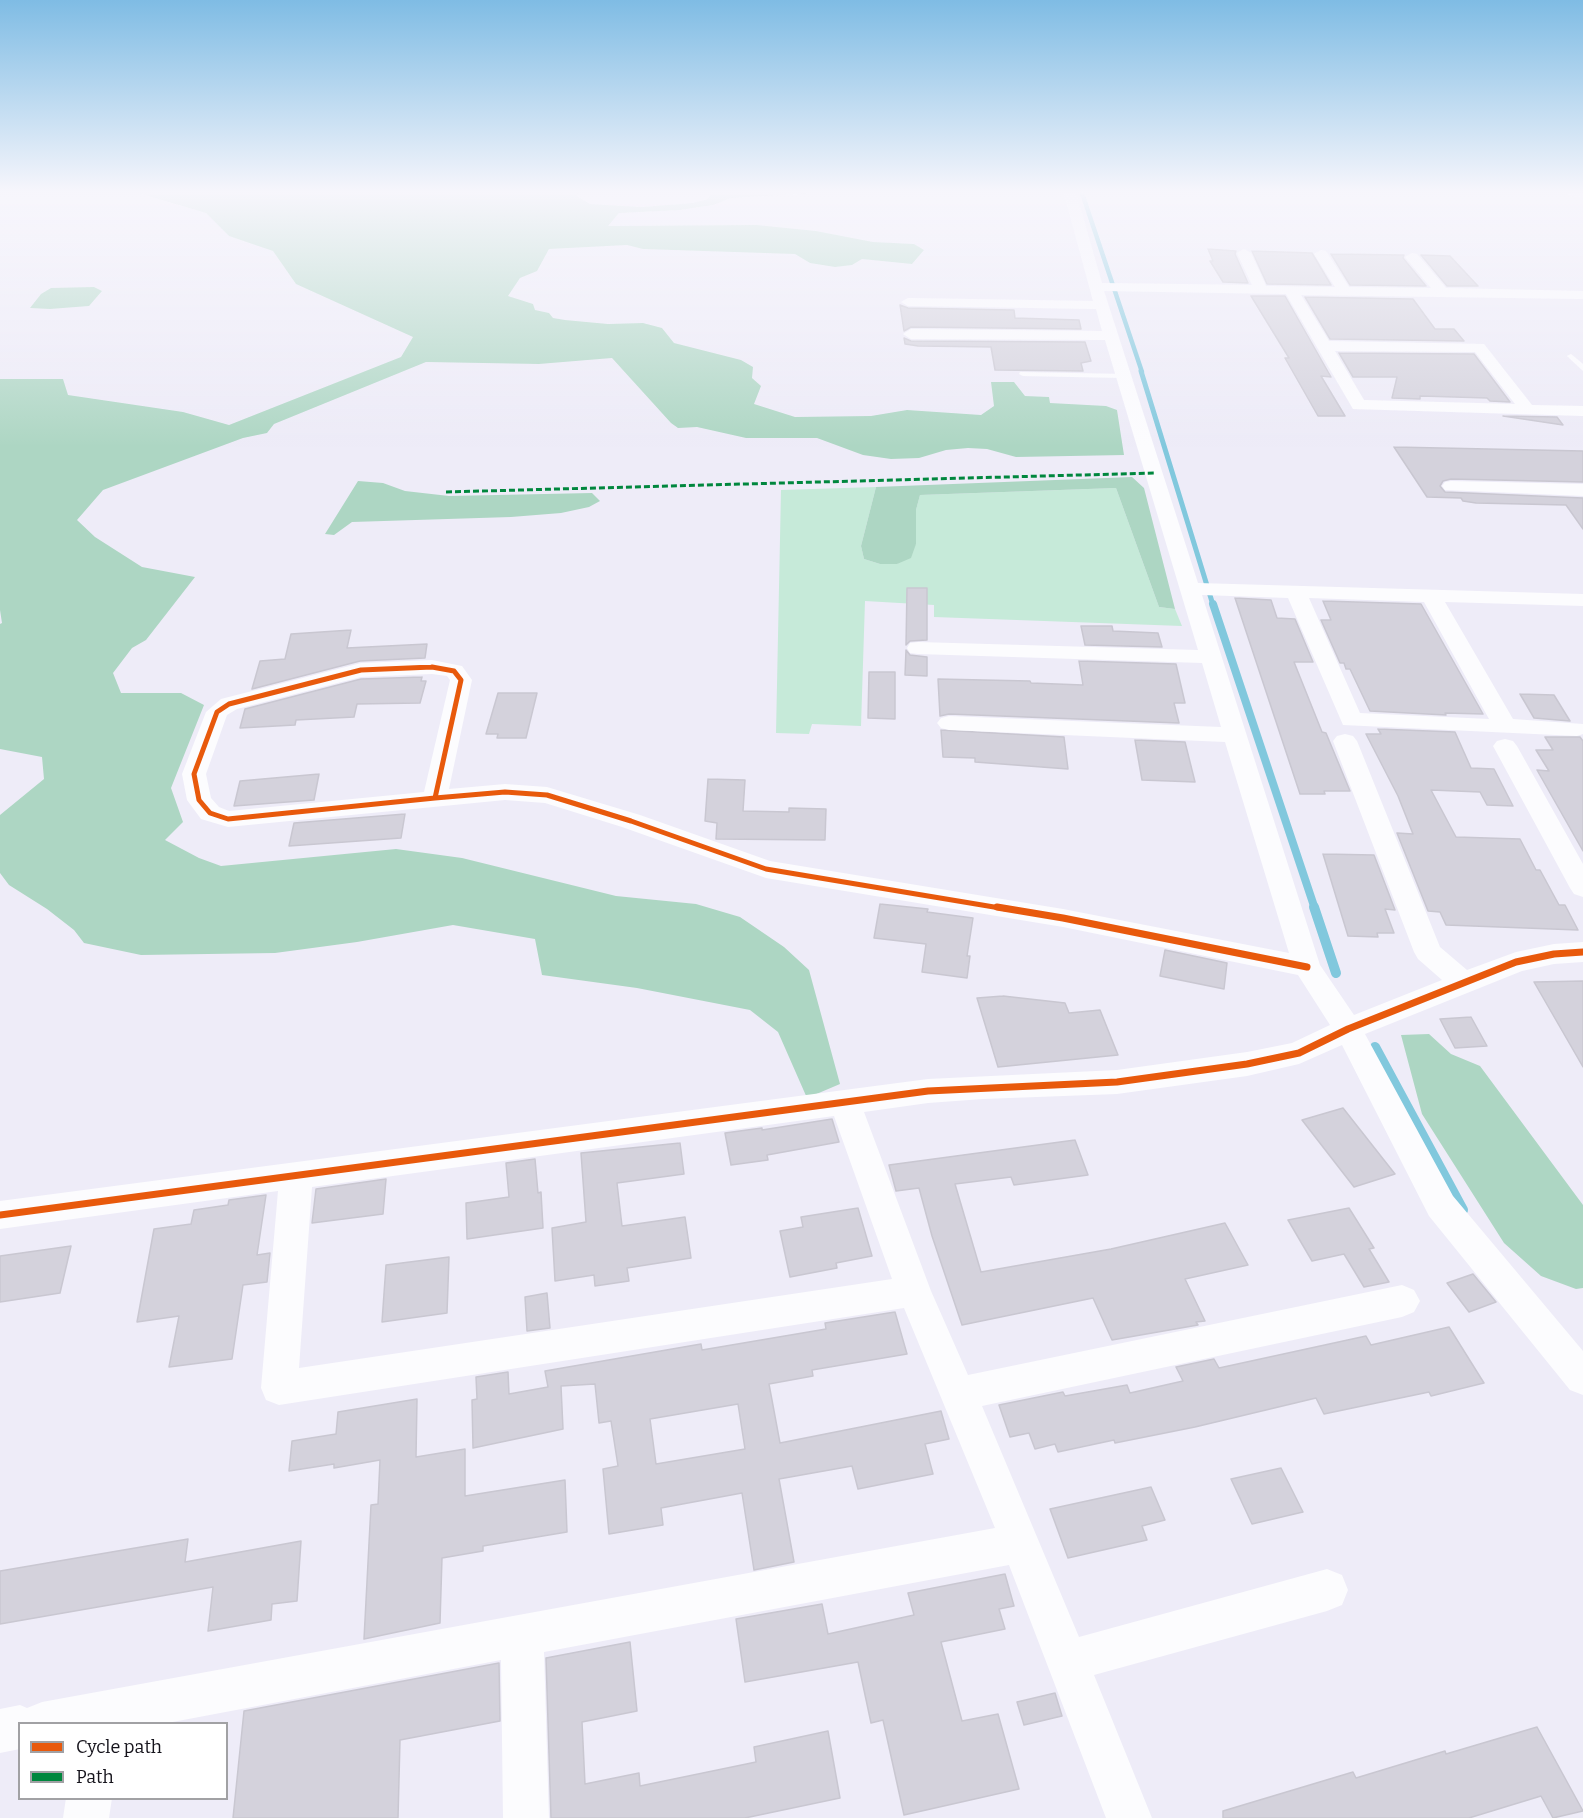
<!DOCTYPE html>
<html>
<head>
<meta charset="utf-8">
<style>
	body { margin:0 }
	#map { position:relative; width:1583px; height:1818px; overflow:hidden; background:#eeecf8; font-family:Bitter,serif }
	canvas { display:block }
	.legend { position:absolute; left:18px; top:1722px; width:210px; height:78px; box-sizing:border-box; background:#fff; border:2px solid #a1a1a4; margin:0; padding:8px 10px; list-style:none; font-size:18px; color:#15131b }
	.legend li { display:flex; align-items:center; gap:12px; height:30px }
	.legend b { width:30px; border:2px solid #a1a1a4 }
</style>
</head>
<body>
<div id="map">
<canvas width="1583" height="1818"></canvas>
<ul class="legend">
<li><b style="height:8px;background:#e8590c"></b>Cycle path</li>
<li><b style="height:8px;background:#00873e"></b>Path</li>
</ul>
</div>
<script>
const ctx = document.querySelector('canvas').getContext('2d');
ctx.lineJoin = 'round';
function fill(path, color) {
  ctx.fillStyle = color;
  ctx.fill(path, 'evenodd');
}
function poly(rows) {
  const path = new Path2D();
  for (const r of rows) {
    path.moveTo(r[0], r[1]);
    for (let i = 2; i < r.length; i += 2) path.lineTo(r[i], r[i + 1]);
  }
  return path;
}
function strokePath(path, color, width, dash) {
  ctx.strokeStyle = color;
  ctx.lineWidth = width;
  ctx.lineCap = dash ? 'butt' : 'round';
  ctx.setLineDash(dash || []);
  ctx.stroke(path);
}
fill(poly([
	[876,487,861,546,864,559,880,564,897,564,916,544,916,510,920,495,1116,488,1159,607,1175,609,1182,626,934,617,934,605,865,601,861,726,812,724,809,734,776,733,781,490]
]), '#c6ead9');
fill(poly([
	[138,193,578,193,577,196,590,204,642,207,693,203,708,199,710,193,816,193,731,198,713,205,680,210,619,213,608,226,757,225,816,231,873,242,914,244,924,250,912,264,862,259,852,265,835,267,810,263,795,254,643,249,627,245,549,249,537,271,520,278,508,296,533,304,535,310,549,313,553,318,565,320,608,324,643,323,662,328,674,343,741,360,753,367,752,378,761,386,754,404,795,417,871,416,907,410,981,415,994,406,991,382,1014,382,1025,396,1049,397,1050,403,1106,406,1117,410,1124,455,1016,457,987,449,968,448,946,450,919,458,891,459,863,455,817,438,746,438,697,427,678,428,671,423,612,358,539,364,426,362,274,424,267,433,243,438,103,490,77,520,95,537,142,567,195,577,146,640,132,648,113,673,121,693,181,693,204,705,171,788,183,822,165,840,199,858,221,866,396,849,462,858,616,896,696,904,740,917,784,947,809,970,840,1084,807,1098,778,1032,750,1010,637,988,542,975,535,939,453,925,357,942,275,953,141,955,84,943,74,930,47,909,9,885,0,873,0,815,44,779,42,757,0,749,0,624,2,623,0,610,0,379,63,379,68,395,183,412,229,425,401,357,413,337,296,284,273,251,229,236,206,213],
	[94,287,102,291,89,306,50,309,30,308,41,294,51,288],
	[1132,477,1144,488,1175,609,1159,607,1116,488,920,495,916,510,916,544,911,558,897,564,880,564,864,559,861,546,876,487],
	[358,481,383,483,405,491,449,496,592,493,600,501,589,507,561,513,511,517,352,522,334,535,325,534],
	[1429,1034,1451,1054,1480,1066,1583,1205,1583,1288,1576,1289,1541,1276,1504,1243,1422,1114,1401,1035]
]), '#add6c3');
strokePath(poly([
	[1082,193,1142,372]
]), '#81c8dd', 4.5);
strokePath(poly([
	[1141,371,1213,605]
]), '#81c8dd', 5);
strokePath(poly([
	[1213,604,1315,909]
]), '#81c8dd', 8);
strokePath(poly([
	[1314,907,1336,973],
	[1375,1047,1463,1210]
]), '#81c8dd', 10);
const building = poly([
	[1208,249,1236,251,1235,254,1248,283,1223,282,1210,261,1213,261,1208,249],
	[1252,251,1312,253,1331,285,1267,284,1252,251],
	[1331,254,1404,255,1403,258,1426,286,1350,285,1331,254],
	[1421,255,1450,256,1478,286,1447,286,1421,255],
	[1251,296,1285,296,1331,377,1321,376,1345,416,1318,416,1285,358,1289,358,1251,296],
	[1305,297,1413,299,1435,329,1454,329,1464,341,1330,339,1305,297],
	[900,305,908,308,1014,310,1015,318,1079,320,1081,329,911,327,904,331,900,305],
	[904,338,911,341,1085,342,1091,361,1081,363,1083,371,995,370,991,347,918,346,905,344,904,338],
	[1339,353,1474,354,1510,402,1490,401,1487,398,1420,396,1420,399,1392,398,1397,377,1353,377,1339,353],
	[1503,416,1557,417,1563,425,1503,416],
	[1394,447,1583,451,1583,482,1451,479,1443,481,1440,486,1445,492,1583,498,1583,529,1566,505,1476,503,1463,501,1461,498,1427,497,1394,447],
	[907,588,927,588,927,640,910,641,906,645,907,588],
	[1235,598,1271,600,1277,618,1295,619,1313,662,1294,662,1322,732,1326,733,1350,791,1324,791,1325,794,1300,794,1235,598],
	[1323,601,1421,604,1483,714,1445,713,1446,715,1370,711,1350,669,1346,669,1344,663,1340,663,1321,620,1331,620,1323,601],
	[1081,626,1112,626,1113,631,1158,633,1162,647,1085,645,1081,626],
	[351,630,347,648,427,644,425,658,360,661,252,689,260,661,285,659,291,634,351,630],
	[906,650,910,655,927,657,927,676,905,675,906,650],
	[1079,661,1176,664,1185,703,1174,703,1179,723,949,714,940,716,938,679,1030,681,1031,683,1083,685,1079,661],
	[869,672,895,672,895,719,868,718,869,672],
	[422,677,421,681,426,681,420,703,357,704,354,717,296,720,295,725,240,728,245,709,361,679,422,677],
	[498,693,537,693,526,738,497,738,498,734,486,734,498,693],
	[1520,694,1554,695,1570,721,1534,718,1520,694],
	[1378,729,1455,732,1471,768,1494,769,1513,806,1487,805,1480,792,1431,790,1456,837,1520,839,1536,870,1540,870,1559,905,1565,905,1578,930,1446,925,1440,912,1428,911,1397,833,1413,834,1398,796,1366,734,1381,734,1378,729],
	[941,730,1064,737,1068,769,975,762,975,758,943,757,941,730],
	[1545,737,1580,737,1583,741,1583,851,1537,770,1549,771,1536,750,1553,750,1545,737],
	[1135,740,1185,742,1195,782,1142,780,1135,740],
	[319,774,314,800,234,806,240,781,319,774],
	[708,779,745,780,743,811,789,812,789,808,826,809,825,840,716,839,717,823,705,821,708,779],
	[405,814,401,838,289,846,294,823,405,814],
	[1323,854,1374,855,1395,910,1385,909,1394,933,1377,933,1378,937,1348,936,1323,854],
	[880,904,928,909,927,912,973,918,967,956,970,956,967,978,922,972,926,944,874,938,880,904],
	[1165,950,1227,963,1224,989,1160,976,1165,950],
	[1583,981,1583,1067,1534,982,1583,981],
	[1003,996,1065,1003,1069,1013,1100,1010,1118,1055,998,1067,977,998,1003,996],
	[1471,1017,1487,1046,1455,1048,1440,1019,1471,1017],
	[1343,1108,1395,1174,1354,1187,1302,1120,1343,1108],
	[832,1119,839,1142,767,1155,768,1160,731,1165,725,1133,762,1128,762,1130,832,1119],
	[1075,1140,1088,1175,1014,1185,1011,1177,955,1184,981,1272,1111,1249,1225,1223,1248,1265,1185,1279,1205,1321,1196,1322,1198,1325,1112,1340,1093,1298,962,1325,932,1236,919,1188,896,1191,889,1165,1075,1140],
	[680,1143,684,1174,617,1183,622,1226,685,1217,691,1258,627,1268,629,1281,595,1286,594,1275,555,1281,552,1228,586,1222,581,1153,680,1143],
	[535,1159,538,1193,541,1192,543,1228,467,1239,466,1203,509,1197,506,1163,535,1159],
	[386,1179,383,1214,312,1223,316,1189,386,1179],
	[266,1195,257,1255,270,1253,267,1282,243,1285,232,1359,169,1367,179,1316,137,1322,154,1229,191,1224,194,1210,228,1205,229,1200,266,1195],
	[858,1208,872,1256,836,1263,837,1268,790,1277,780,1231,803,1227,801,1217,858,1208],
	[1349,1208,1374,1248,1369,1249,1389,1282,1364,1287,1344,1254,1312,1261,1288,1220,1349,1208],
	[71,1246,60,1293,0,1302,0,1256,71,1246],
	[449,1257,447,1313,382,1322,386,1265,449,1257],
	[1473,1274,1496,1302,1469,1312,1447,1283,1473,1274],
	[547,1293,550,1328,527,1331,525,1297,547,1293],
	[895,1312,907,1354,812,1370,813,1376,769,1384,780,1443,941,1411,949,1439,925,1444,933,1474,858,1489,852,1466,779,1479,794,1562,754,1570,742,1493,661,1508,663,1525,609,1534,603,1469,618,1466,611,1421,599,1423,595,1384,561,1386,563,1429,473,1448,472,1400,477,1399,476,1377,508,1372,509,1394,548,1387,545,1371,701,1344,702,1350,826,1329,825,1323,895,1312],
	[738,1404,745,1449,656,1464,650,1419,738,1404],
	[1449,1327,1484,1383,1431,1396,1429,1392,1324,1414,1316,1398,1195,1427,1115,1443,1114,1440,1058,1452,1055,1444,1035,1449,1029,1433,1010,1437,999,1405,1063,1392,1065,1396,1127,1385,1130,1393,1183,1381,1176,1367,1214,1359,1219,1368,1366,1336,1371,1345,1449,1327],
	[417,1399,416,1457,465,1449,465,1496,565,1480,567,1532,483,1546,483,1551,442,1558,440,1623,364,1639,371,1505,378,1504,380,1460,334,1468,334,1464,289,1471,292,1441,336,1434,338,1412,417,1399],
	[1281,1468,1303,1512,1252,1524,1231,1479,1281,1468],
	[1151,1487,1165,1520,1142,1526,1147,1540,1068,1558,1050,1509,1151,1487],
	[188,1539,185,1562,301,1541,297,1601,272,1604,271,1620,208,1631,213,1587,0,1624,0,1571,188,1539],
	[1005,1574,1014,1606,999,1609,1005,1629,941,1642,962,1721,998,1714,1019,1789,904,1815,883,1720,871,1723,858,1662,745,1682,736,1619,822,1604,828,1634,914,1615,908,1593,1005,1574],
	[630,1642,637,1711,582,1722,585,1784,639,1773,640,1786,756,1762,754,1747,828,1731,840,1798,745,1818,551,1818,546,1658,630,1642],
	[499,1663,500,1721,400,1740,398,1818,233,1818,244,1711,499,1663],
	[1055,1693,1062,1716,1024,1725,1017,1702,1055,1693],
	[1537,1727,1583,1811,1553,1818,1541,1796,1469,1818,1223,1818,1223,1811,1353,1772,1356,1778,1445,1751,1446,1754,1537,1727]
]);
fill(building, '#d4d2dc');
strokePath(building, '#c9c7d1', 1.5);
fill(poly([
	[1571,354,1583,364,1583,371,1567,356,1571,354],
	[1020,372,1124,374,1128,376,1124,378,1023,376,1019,374,1020,372]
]), '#fcfcfe');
fill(poly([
	[1064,193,1076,193,1102,283,1252,285,1237,253,1244,249,1251,253,1266,286,1335,287,1314,254,1321,250,1326,251,1349,287,1431,288,1405,257,1412,253,1417,254,1446,288,1583,291,1583,299,1301,295,1329,341,1484,344,1532,405,1583,406,1583,416,1353,409,1286,294,1104,291,1198,583,1583,594,1583,606,1445,602,1513,719,1583,724,1583,734,1577,736,1343,725,1288,598,1202,595,1320,965,1354,1015,1442,980,1418,959,1414,952,1333,741,1337,736,1345,734,1353,736,1357,741,1440,947,1467,970,1516,952,1554,944,1583,942,1583,962,1554,964,1522,971,1365,1034,1453,1196,1583,1351,1583,1395,1570,1390,1429,1216,1342,1045,1299,1064,1247,1076,1117,1094,983,1099,928,1103,864,1112,931,1291,968,1375,1402,1285,1414,1290,1420,1301,1414,1312,1402,1317,982,1406,1079,1637,1327,1569,1342,1575,1348,1590,1342,1605,1327,1611,1094,1675,1152,1818,1106,1818,1009,1565,544,1652,549,1818,503,1818,501,1660,162,1724,20,1724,20,1749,0,1753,0,1709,20,1705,27,1708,42,1702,995,1528,904,1308,279,1405,266,1400,261,1388,278,1191,0,1229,0,1201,928,1079,1117,1070,1247,1052,1292,1043,1330,1025,1298,975,1063,927,766,878,622,827,545,803,505,800,228,827,201,819,187,800,182,774,206,712,221,699,361,663,432,660,462,666,472,680,449,789,505,784,547,787,640,815,770,861,1063,909,1289,953,1225,742,949,730,941,728,937,723,941,718,949,716,1221,727,1202,663,918,654,910,653,907,648,910,643,918,642,1198,650,1105,340,911,339,903,334,911,329,1102,331,1096,309,908,306,901,302,908,298,1093,301,1064,193],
	[1335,351,1475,352,1515,404,1364,400,1335,351],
	[1309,598,1424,602,1489,719,1360,713,1309,598],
	[432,674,447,676,450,680,424,792,229,811,219,807,211,798,206,774,227,715,237,709,361,677,432,674],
	[834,1116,892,1279,299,1368,312,1187,834,1116],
	[1567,193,1583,193,1583,197,1573,197,1567,193],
	[1451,481,1583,484,1583,496,1445,490,1442,486,1445,482,1451,481],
	[1505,739,1513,741,1517,746,1583,864,1583,897,1574,894,1570,888,1493,746,1497,741,1505,739],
	[66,1798,112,1798,109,1818,63,1818,66,1798]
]), '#fcfcfe');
strokePath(poly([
	[446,492,1155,473]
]), '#00873e', 3, [6, 3]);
strokePath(poly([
	[432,667,454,671,461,680,435,798,228,819,210,813,199,800,194,774,217,712,229,704,361,670,432,667],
	[435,798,505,792,547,795,631,821,766,869,1006,909]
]), '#e8590c', 5);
strokePath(poly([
	[997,907,1063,918,1307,967],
	[0,1215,928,1091,1117,1082,1247,1064,1299,1053,1348,1029,1516,962,1554,954,1583,952]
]), '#e8590c', 7);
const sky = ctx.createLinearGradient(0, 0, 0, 447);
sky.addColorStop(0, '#7fbce4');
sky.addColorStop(0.43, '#f7f6fc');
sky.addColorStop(1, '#f7f6fc00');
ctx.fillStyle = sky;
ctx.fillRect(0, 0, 1583, 447);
</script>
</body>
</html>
